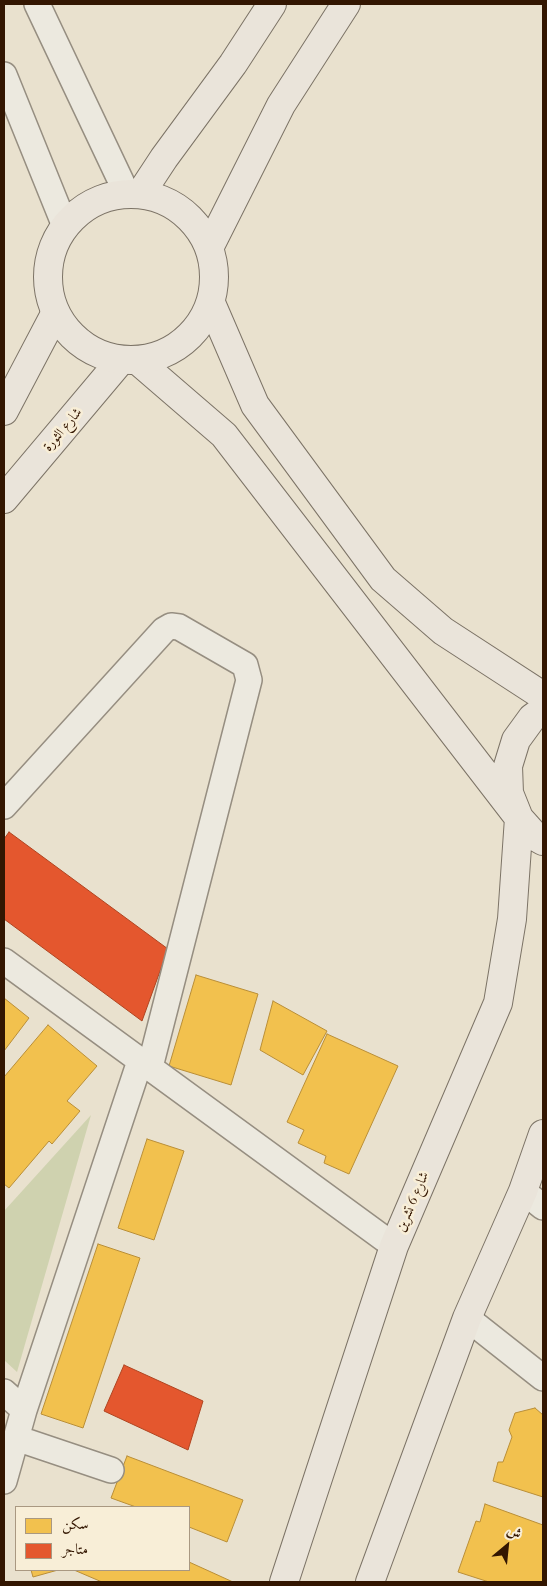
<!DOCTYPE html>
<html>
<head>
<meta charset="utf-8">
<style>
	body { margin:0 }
	#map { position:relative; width:547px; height:1586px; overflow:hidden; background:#e9e1ce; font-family:"IM FELL French Canon",Amiri,serif }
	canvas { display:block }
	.frame { position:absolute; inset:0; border:5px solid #331601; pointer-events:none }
	.legend { position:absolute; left:15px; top:1506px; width:175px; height:65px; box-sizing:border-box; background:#f8eed7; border:1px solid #a99881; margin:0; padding:6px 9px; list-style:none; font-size:15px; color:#331601 }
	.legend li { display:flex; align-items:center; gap:10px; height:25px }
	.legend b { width:25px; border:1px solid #a99881 }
	.north { position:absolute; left:482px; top:1521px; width:50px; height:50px; -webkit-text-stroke:4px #f8eed7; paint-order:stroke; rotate:28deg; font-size:14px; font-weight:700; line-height:20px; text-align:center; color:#331601 }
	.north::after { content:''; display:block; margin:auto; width:18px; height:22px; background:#331601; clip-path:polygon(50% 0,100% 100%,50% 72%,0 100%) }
</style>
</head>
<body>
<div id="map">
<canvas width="547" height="1586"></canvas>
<div class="frame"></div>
<ul class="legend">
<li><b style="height:14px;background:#f2c14e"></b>سكن</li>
<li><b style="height:14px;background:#e4572e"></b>متاجر</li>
</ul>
<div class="north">ش</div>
</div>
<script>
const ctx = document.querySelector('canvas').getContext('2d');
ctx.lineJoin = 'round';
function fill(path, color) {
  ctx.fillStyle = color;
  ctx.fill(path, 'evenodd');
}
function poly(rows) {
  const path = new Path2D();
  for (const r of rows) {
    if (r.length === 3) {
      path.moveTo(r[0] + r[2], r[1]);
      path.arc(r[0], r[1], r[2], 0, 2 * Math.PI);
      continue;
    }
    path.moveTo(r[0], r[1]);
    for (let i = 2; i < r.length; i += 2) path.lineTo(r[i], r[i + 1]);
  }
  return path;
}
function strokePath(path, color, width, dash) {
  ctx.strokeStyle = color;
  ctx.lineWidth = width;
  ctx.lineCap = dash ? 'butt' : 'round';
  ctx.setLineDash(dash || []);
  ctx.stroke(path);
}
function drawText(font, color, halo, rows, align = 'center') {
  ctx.font = font + ' "IM FELL French Canon",Amiri,serif';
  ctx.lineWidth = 5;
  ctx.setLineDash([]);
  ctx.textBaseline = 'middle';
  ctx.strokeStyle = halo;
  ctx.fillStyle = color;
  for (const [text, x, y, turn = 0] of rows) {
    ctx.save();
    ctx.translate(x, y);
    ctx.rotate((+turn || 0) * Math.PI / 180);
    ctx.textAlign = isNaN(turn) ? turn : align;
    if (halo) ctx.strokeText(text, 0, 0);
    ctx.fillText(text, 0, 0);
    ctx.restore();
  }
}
fill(poly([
	[91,1115,17,1372,4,1360,4,1211]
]), '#cfd2af');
const homes = poly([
	[196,975,258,994,231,1085,169,1066,196,975],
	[4,998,29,1018,4,1051,4,998],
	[273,1001,327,1031,303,1075,260,1050,273,1001],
	[48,1025,97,1066,67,1101,80,1111,52,1144,49,1141,9,1188,4,1184,4,1077,48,1025],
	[327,1034,398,1066,349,1174,324,1163,326,1156,298,1143,304,1130,287,1122,327,1034],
	[147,1139,184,1151,154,1240,118,1228,147,1139],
	[98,1244,140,1258,83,1428,41,1414,98,1244],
	[535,1408,543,1415,543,1497,493,1481,498,1462,503,1462,512,1437,509,1430,515,1413,535,1408],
	[127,1456,243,1500,227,1542,189,1527,189,1507,136,1507,111,1498,127,1456],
	[485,1504,543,1525,543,1582,489,1582,458,1572,476,1521,480,1522,485,1504],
	[189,1562,233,1582,102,1582,74,1570,189,1570,189,1562],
	[31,1570,58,1570,33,1577,31,1570]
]);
fill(homes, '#f2c14e');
strokePath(homes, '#b98e37', 1);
const shops = poly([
	[9,832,168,949,142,1021,4,919,4,839,9,832],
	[124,1365,203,1401,188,1450,104,1411,124,1365]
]);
fill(shops, '#e4572e');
strokePath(shops, '#af4420', 1);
const minor = poly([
	[37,4,127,194],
	[4,75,65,226],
	[4,806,164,630,171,626,179,627,245,665,249,680,150,1067],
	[4,961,394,1246],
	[523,1191,543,1207],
	[467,1318,543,1378],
	[4,1392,24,1410],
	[16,1438,111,1470],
	[4,1481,24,1410,140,1061]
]);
const major = poly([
	[211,303,255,405,383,579,443,631,543,696],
	[137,360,224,435,519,818,512,919,498,1003,394,1246,284,1582],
	[4,411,55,314],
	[4,499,121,360],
	[543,710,532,718,516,740,508,766,509,793,519,818,536,837,543,841],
	[370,1582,467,1318,523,1191,543,1134]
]);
const highway = poly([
	[141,193,164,158,233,64,272,4],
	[131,277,83],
	[209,248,281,105,346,4]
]);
strokePath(minor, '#968e81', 28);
strokePath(major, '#7c7366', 30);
strokePath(highway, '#7c7366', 30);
strokePath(minor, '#ece9df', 25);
strokePath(major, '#eae4da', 28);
strokePath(highway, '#eae4da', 28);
drawText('14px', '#331601', '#f8eed7', [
	["شارع الثورة",63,430,-50],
	["شارع 6 تشرين",413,1202,-67]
]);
</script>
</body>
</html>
